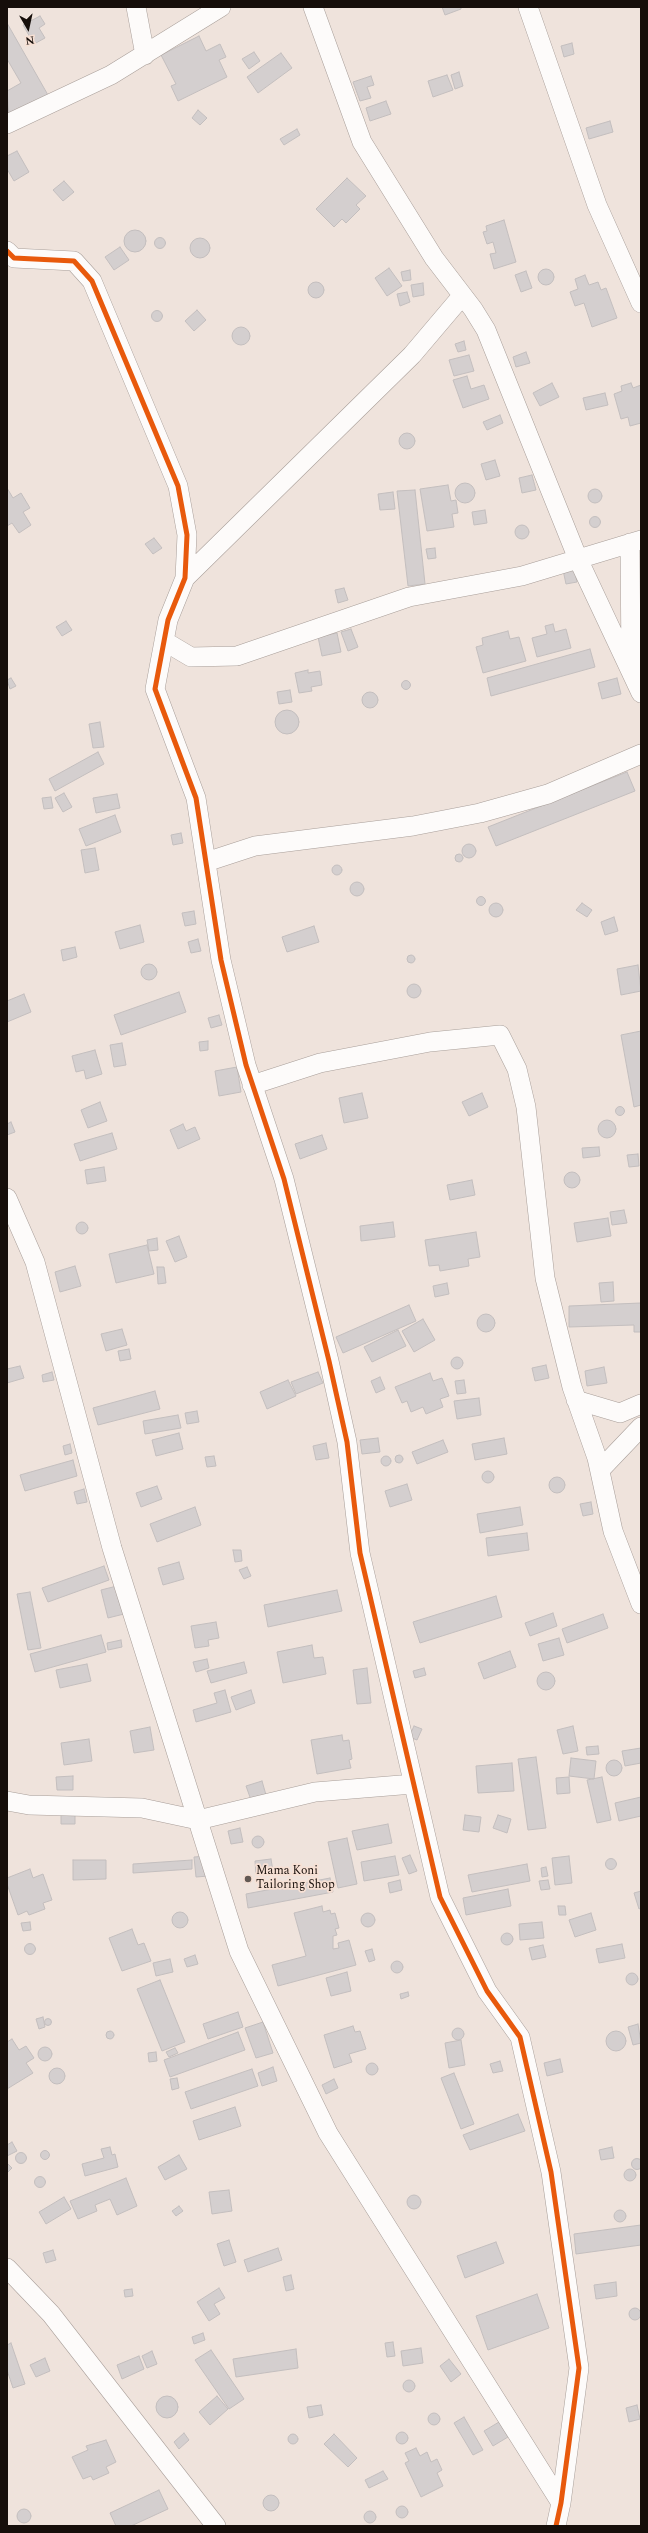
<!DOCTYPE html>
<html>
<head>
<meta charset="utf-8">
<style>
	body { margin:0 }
	#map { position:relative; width:648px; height:2533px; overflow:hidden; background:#efe3dc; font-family:Spectral,serif }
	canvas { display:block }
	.frame { position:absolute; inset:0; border:8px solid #160e0a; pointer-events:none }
	.north { position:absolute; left:8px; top:8px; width:40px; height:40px; -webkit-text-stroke:3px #f7e0d4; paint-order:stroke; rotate:171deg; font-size:11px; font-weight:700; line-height:16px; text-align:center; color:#160e0a }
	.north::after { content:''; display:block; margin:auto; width:14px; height:18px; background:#160e0a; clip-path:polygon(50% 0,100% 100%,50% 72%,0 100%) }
</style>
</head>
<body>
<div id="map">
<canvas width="648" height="2533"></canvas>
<div class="frame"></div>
<div class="north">N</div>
</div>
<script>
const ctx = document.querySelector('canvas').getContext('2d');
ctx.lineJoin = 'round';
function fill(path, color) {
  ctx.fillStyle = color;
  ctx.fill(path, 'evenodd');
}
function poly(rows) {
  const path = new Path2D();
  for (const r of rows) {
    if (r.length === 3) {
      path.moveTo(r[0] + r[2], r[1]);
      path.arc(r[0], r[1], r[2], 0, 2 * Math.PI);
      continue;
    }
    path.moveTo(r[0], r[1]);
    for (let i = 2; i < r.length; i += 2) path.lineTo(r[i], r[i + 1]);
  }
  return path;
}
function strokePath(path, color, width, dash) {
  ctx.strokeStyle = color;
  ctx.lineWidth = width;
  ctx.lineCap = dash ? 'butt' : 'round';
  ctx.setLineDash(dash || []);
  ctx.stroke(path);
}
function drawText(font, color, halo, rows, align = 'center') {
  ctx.font = font + ' Spectral,serif';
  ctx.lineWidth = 3.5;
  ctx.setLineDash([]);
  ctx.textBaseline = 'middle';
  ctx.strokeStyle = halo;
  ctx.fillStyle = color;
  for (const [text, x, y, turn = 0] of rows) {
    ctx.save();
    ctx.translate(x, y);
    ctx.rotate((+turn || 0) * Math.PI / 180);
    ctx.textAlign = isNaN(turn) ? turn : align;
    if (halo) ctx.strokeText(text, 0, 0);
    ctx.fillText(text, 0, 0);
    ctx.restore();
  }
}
const building = poly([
	[442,7,461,7,461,9,445,15,442,7],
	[40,16,45,24,39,28,45,38,34,44,23,25,40,16],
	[7,23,48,95,9,116,7,91,21,83,7,59,7,23],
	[199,36,206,51,220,44,226,57,219,60,227,77,178,101,171,86,176,84,161,55,199,36],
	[572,43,574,54,564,57,561,46,572,43],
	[254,52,260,61,249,69,242,59,254,52],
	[281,53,292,68,258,93,247,77,281,53],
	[459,72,463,86,455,89,451,75,459,72],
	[447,75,453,90,433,97,428,81,447,75],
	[371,76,374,85,367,87,371,98,360,101,353,82,371,76],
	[386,101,391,114,370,121,366,108,386,101],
	[198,110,207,118,200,125,192,118,198,110],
	[610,121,613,132,589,139,586,128,610,121],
	[297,129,300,135,284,145,280,139,297,129],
	[17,151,29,172,14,181,7,169,7,156,17,151],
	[347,178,366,196,356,205,360,209,346,223,342,219,334,227,316,209,347,178],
	[64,181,74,192,63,201,53,190,64,181],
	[504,220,516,262,494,269,490,254,496,253,493,242,487,244,483,232,487,231,486,226,504,220],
	[135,241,11],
	[160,243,5.5],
	[200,248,10],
	[120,247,129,260,114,270,105,257,120,247],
	[389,268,402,286,387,296,375,278,389,268],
	[546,277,8],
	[410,270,411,280,403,281,401,272,410,270],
	[526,271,532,288,521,292,515,275,526,271],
	[585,275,589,285,598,282,601,290,606,288,617,318,592,327,584,303,575,306,570,292,578,289,575,279,585,275],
	[316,290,8],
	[423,283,424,295,413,297,411,285,423,283],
	[407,292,410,302,400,306,397,294,407,292],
	[197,310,206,320,194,331,185,321,197,310],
	[157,316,5.5],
	[241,336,9],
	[464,341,466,350,458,352,455,344,464,341],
	[526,352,530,363,516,367,513,357,526,352],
	[469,355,474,371,454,376,449,360,469,355],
	[467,376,471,389,484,385,489,399,463,408,453,380,467,376],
	[552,383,559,397,540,406,533,393,552,383],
	[631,383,633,388,641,385,641,423,630,426,628,417,621,419,614,394,622,391,621,386,631,383],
	[605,393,608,405,586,410,583,398,605,393],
	[500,415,503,423,487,430,483,422,500,415],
	[407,441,8],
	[495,460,500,476,486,480,481,464,495,460],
	[532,475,536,490,522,493,519,478,532,475],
	[465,493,10],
	[448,485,451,501,456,500,458,513,452,514,454,527,427,531,420,489,448,485],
	[7,488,13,498,21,493,30,508,23,512,31,525,19,533,12,523,7,526,7,488],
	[595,496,7],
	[415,490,425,584,408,586,397,491,415,490],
	[393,492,395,509,380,510,378,494,393,492],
	[485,510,487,523,474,525,472,512,485,510],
	[595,522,5.5],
	[522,532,7],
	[154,538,162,548,153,554,145,544,154,538],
	[435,548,436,558,428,559,426,549,435,548],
	[574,568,577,582,566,584,563,570,574,568],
	[344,588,348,600,338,603,335,590,344,588],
	[66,621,72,630,62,636,56,627,66,621],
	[553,624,555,632,566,629,571,648,537,657,532,638,547,634,545,626,553,624],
	[351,629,358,647,348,651,341,632,351,629],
	[508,631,510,639,519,637,526,661,483,673,476,647,483,645,482,638,508,631],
	[337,633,341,652,322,656,318,637,337,633],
	[590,649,595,667,491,696,487,678,590,649],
	[308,670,308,673,320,671,322,685,311,687,312,691,299,693,295,673,308,670],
	[11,678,16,686,10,689,7,680,11,678],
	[617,678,621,694,602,699,598,683,617,678],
	[406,685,4.5],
	[290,690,292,702,279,704,277,692,290,690],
	[370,700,8],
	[287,722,12],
	[100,722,104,747,93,748,89,724,100,722],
	[98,752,104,764,55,791,49,779,98,752],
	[627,772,635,791,496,846,488,827,627,772],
	[64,793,72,807,63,812,55,798,64,793],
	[117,794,120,808,96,813,93,798,117,794],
	[51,797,53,808,44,809,42,798,51,797],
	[115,815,121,832,86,846,79,829,115,815],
	[181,833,183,843,173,845,171,835,181,833],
	[469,851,7],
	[95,848,99,870,85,873,81,850,95,848],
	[459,858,4],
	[337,870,5],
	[357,889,7],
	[481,901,4.5],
	[496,910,7],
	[582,903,592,910,587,917,576,910,582,903],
	[194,911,196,924,185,926,182,913,194,911],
	[614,917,618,931,605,935,601,922,614,917],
	[140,925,144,942,120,949,115,932,140,925],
	[314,926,319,942,287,952,282,937,314,926],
	[198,939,201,951,191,953,188,942,198,939],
	[75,947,77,957,63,961,61,950,75,947],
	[411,959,4],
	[149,972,8],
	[638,965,641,991,621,995,617,969,638,965],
	[414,991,7],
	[179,992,186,1012,121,1035,114,1015,179,992],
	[24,994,31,1012,7,1022,7,1001,24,994],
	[219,1015,222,1025,211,1028,208,1018,219,1015],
	[641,1031,641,1105,634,1107,621,1035,641,1031],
	[208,1041,208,1050,200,1051,199,1042,208,1041],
	[122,1043,126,1065,114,1067,110,1045,122,1043],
	[95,1050,102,1074,86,1079,84,1070,76,1072,72,1056,95,1050],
	[237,1067,241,1092,219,1096,215,1071,237,1067],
	[362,1093,368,1118,344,1123,339,1098,362,1093],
	[482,1093,488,1107,469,1116,462,1102,482,1093],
	[100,1102,107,1121,88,1128,81,1110,100,1102],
	[620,1111,4.5],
	[607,1129,9],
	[11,1122,15,1132,7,1135,7,1124,11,1122],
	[183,1124,186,1131,195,1127,200,1139,178,1149,170,1130,183,1124],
	[112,1133,117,1149,80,1161,74,1144,112,1133],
	[322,1135,327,1149,300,1159,295,1144,322,1135],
	[599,1147,600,1156,583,1158,582,1148,599,1147],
	[638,1154,639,1166,629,1167,627,1155,638,1154],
	[104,1167,106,1181,87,1184,85,1170,104,1167],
	[572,1180,8],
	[472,1180,475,1195,450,1200,447,1185,472,1180],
	[624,1210,627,1223,612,1225,610,1212,624,1210],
	[608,1218,611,1236,577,1242,574,1223,608,1218],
	[82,1228,6],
	[393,1222,395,1237,361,1241,360,1226,393,1222],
	[476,1232,480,1257,468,1259,469,1266,440,1271,439,1265,429,1266,425,1240,476,1232],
	[179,1236,187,1257,175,1262,166,1241,179,1236],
	[157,1238,158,1250,149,1251,147,1240,157,1238],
	[147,1245,154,1274,116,1283,109,1254,147,1245],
	[75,1266,81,1286,60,1292,55,1272,75,1266],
	[157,1267,164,1267,166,1283,158,1284,157,1267],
	[613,1282,614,1301,601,1302,599,1283,613,1282],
	[447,1283,449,1294,435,1297,433,1286,447,1283],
	[641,1303,641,1332,634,1332,634,1325,569,1327,569,1306,641,1303],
	[409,1305,416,1321,343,1353,336,1337,409,1305],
	[486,1323,9],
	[423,1319,435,1340,414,1352,402,1331,423,1319],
	[122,1329,127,1345,106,1351,101,1334,122,1329],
	[398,1330,406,1346,372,1362,364,1347,398,1330],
	[129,1349,131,1359,120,1361,118,1351,129,1349],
	[457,1363,6],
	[546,1365,549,1378,535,1381,532,1368,546,1365],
	[20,1366,24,1378,7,1383,7,1369,20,1366],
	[604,1367,607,1383,587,1386,585,1371,604,1367],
	[52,1372,54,1380,43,1382,42,1375,52,1372],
	[318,1372,323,1383,296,1394,291,1382,318,1372],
	[430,1373,433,1381,442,1378,449,1396,440,1399,443,1407,426,1414,423,1407,411,1412,407,1401,402,1403,395,1387,430,1373],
	[380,1377,385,1389,376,1393,371,1381,380,1377],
	[288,1380,296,1396,267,1409,260,1392,288,1380],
	[464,1380,466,1393,457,1394,455,1381,464,1380],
	[155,1391,160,1409,98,1425,93,1408,155,1391],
	[479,1398,481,1415,457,1419,454,1401,479,1398],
	[197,1411,199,1422,187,1424,185,1413,197,1411],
	[178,1415,181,1428,145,1434,143,1421,178,1415],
	[179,1433,183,1449,156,1456,152,1440,179,1433],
	[378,1438,380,1452,362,1454,360,1440,378,1438],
	[504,1438,507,1454,475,1460,472,1444,504,1438],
	[443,1440,448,1452,417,1464,412,1452,443,1440],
	[326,1443,329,1458,316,1460,313,1446,326,1443],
	[70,1444,72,1453,65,1455,63,1446,70,1444],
	[399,1459,4],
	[214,1456,216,1466,207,1467,205,1457,214,1456],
	[386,1461,5],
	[73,1460,77,1476,25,1491,20,1475,73,1460],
	[488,1477,6],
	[557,1485,8],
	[407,1484,412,1500,390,1507,385,1491,407,1484],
	[157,1486,162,1499,141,1507,136,1493,157,1486],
	[84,1489,87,1502,77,1504,74,1492,84,1489],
	[591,1502,593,1514,583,1516,580,1504,591,1502],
	[195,1507,201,1525,157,1542,150,1524,195,1507],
	[520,1507,523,1525,480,1533,477,1514,520,1507],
	[527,1533,529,1550,488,1556,486,1538,527,1533],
	[233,1550,241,1550,242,1561,235,1562,233,1550],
	[179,1562,184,1579,163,1585,158,1568,179,1562],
	[104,1566,109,1580,48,1602,42,1588,104,1566],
	[247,1567,251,1576,244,1579,239,1570,247,1567],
	[117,1586,124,1614,108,1618,101,1590,117,1586],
	[337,1590,342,1611,268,1627,264,1605,337,1590],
	[30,1592,41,1648,28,1650,17,1594,30,1592],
	[496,1596,502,1617,420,1643,413,1622,496,1596],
	[553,1613,557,1626,530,1636,525,1623,553,1613],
	[603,1614,608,1628,567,1643,562,1629,603,1614],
	[216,1622,219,1638,208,1640,209,1646,195,1648,191,1626,216,1622],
	[101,1635,106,1652,35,1672,30,1654,101,1635],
	[559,1638,564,1655,543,1661,538,1644,559,1638],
	[121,1640,122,1647,108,1650,107,1643,121,1640],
	[312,1645,314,1658,323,1657,326,1674,283,1683,277,1652,312,1645],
	[510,1651,516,1667,484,1679,478,1663,510,1651],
	[207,1659,209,1668,196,1672,193,1662,207,1659],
	[244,1662,247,1673,211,1683,207,1671,244,1662],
	[87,1664,91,1681,60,1688,56,1670,87,1664],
	[367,1668,371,1703,357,1704,353,1670,367,1668],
	[424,1668,426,1675,415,1678,413,1671,424,1668],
	[546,1681,9],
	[225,1690,231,1712,196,1722,193,1710,217,1703,214,1693,225,1690],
	[251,1690,255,1703,236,1710,231,1697,251,1690],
	[414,1726,422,1729,417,1740,409,1737,414,1726],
	[573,1726,578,1751,563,1754,557,1730,573,1726],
	[150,1727,154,1750,134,1753,130,1731,150,1727],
	[342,1735,343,1741,349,1740,352,1759,349,1760,351,1768,317,1774,311,1740,342,1735],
	[89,1739,92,1761,64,1765,61,1743,89,1739],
	[598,1746,599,1754,587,1755,586,1747,598,1746],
	[641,1748,641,1763,625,1766,622,1751,641,1748],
	[536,1757,546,1828,528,1830,518,1759,536,1757],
	[571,1758,596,1761,594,1779,569,1776,571,1758],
	[614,1768,8],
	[512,1763,514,1791,478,1793,476,1766,512,1763],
	[73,1776,73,1790,57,1790,56,1777,73,1776],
	[569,1777,570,1793,557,1794,556,1778,569,1777],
	[602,1777,611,1820,597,1823,587,1780,602,1777],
	[262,1781,266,1795,251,1800,246,1786,262,1781],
	[641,1797,641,1816,619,1821,615,1803,641,1797],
	[75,1814,75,1824,61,1824,61,1815,75,1814],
	[465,1815,481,1817,479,1832,463,1830,465,1815],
	[498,1815,511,1819,507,1833,493,1828,498,1815],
	[388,1824,392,1843,357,1850,352,1831,388,1824],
	[240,1828,243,1842,231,1844,228,1831,240,1828],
	[258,1842,6],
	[347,1838,357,1884,338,1888,328,1842,347,1838],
	[410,1855,417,1871,409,1874,402,1858,410,1855],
	[208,1856,209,1876,196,1877,194,1857,208,1856],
	[395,1856,399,1875,364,1881,361,1862,395,1856],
	[569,1856,572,1883,555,1885,552,1858,569,1856],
	[611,1864,5.5],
	[271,1859,273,1871,256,1874,255,1861,271,1859],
	[73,1860,106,1860,106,1879,73,1880,73,1860],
	[192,1860,192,1869,133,1873,133,1864,192,1860],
	[527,1864,530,1881,472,1892,468,1875,527,1864],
	[546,1867,548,1876,542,1877,541,1868,546,1867],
	[30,1869,33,1878,43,1874,52,1900,43,1903,45,1909,29,1915,27,1911,18,1915,7,1884,7,1878,30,1869],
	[330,1878,333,1892,248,1908,246,1894,330,1878],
	[400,1880,402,1890,390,1893,388,1883,400,1880],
	[548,1880,550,1889,541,1890,539,1881,548,1880],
	[508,1889,511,1906,466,1915,463,1898,508,1889],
	[641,1891,641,1908,639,1909,634,1893,641,1891],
	[322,1906,323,1912,330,1910,331,1914,335,1913,339,1928,335,1929,337,1935,333,1936,333,1949,339,1948,338,1943,349,1940,356,1965,278,1986,272,1965,306,1956,294,1913,322,1906],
	[558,1906,565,1906,566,1915,559,1915,558,1906],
	[180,1920,8],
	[368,1920,7],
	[591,1913,596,1930,575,1937,569,1920,591,1913],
	[30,1922,31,1930,23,1931,21,1923,30,1922],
	[542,1922,544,1938,520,1940,519,1924,542,1922],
	[132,1929,138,1945,144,1943,151,1961,122,1971,109,1938,132,1929],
	[507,1939,6],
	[30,1949,5.5],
	[622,1944,625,1958,599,1963,596,1949,622,1944],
	[543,1945,546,1957,532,1960,529,1948,543,1945],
	[372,1949,375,1960,369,1962,365,1951,372,1949],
	[195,1955,198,1964,187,1967,184,1959,195,1955],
	[170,1959,173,1972,156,1976,153,1963,170,1959],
	[397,1967,6],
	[347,1972,351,1991,331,1996,326,1978,347,1972],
	[632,1979,6],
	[160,1980,185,2042,162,2051,137,1989,160,1980],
	[408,1992,409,1996,401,1999,400,1994,408,1992],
	[238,2012,243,2027,208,2039,203,2024,238,2012],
	[43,2017,45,2027,39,2029,36,2019,43,2017],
	[48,2022,3.5],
	[263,2022,273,2053,256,2058,245,2028,263,2022],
	[638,2024,641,2043,633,2045,628,2027,638,2024],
	[353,2026,355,2032,360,2031,366,2049,349,2054,352,2062,334,2068,324,2035,353,2026],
	[458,2034,6],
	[616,2041,10],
	[110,2035,4],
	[238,2032,245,2050,170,2077,164,2060,238,2032],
	[12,2039,19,2050,26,2046,34,2058,26,2063,33,2073,7,2089,7,2042,12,2039],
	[461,2040,465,2065,449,2068,445,2043,461,2040],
	[45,2054,7],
	[175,2048,178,2053,169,2057,166,2052,175,2048],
	[156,2052,157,2061,149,2062,148,2053,156,2052],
	[560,2059,563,2072,547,2076,544,2063,560,2059],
	[500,2061,503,2071,493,2073,490,2064,500,2061],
	[372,2069,6],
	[273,2067,277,2081,262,2086,258,2073,273,2067],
	[57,2076,8],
	[252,2069,258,2086,191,2109,185,2092,252,2069],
	[454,2073,474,2124,461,2129,441,2078,454,2073],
	[177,2078,179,2088,172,2090,170,2079,177,2078],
	[334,2079,338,2088,326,2094,322,2085,334,2079],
	[235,2107,241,2126,199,2140,193,2121,235,2107],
	[518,2114,525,2131,470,2150,463,2135,518,2114],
	[12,2142,17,2151,7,2156,7,2145,12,2142],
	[110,2147,112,2155,115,2154,118,2167,85,2176,82,2164,104,2158,101,2149,110,2147],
	[612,2147,614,2158,601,2160,599,2150,612,2147],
	[45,2155,4.5],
	[21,2158,5.5],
	[179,2155,187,2169,165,2180,158,2167,179,2155],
	[637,2164,5.5],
	[7,2163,12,2168,7,2173,7,2163],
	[630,2175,6],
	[40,2182,5.5],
	[126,2178,137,2206,117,2215,110,2199,95,2205,97,2211,78,2219,70,2201,126,2178],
	[229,2190,232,2211,212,2214,209,2192,229,2190],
	[414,2202,7],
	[64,2197,71,2209,46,2224,39,2212,64,2197],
	[179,2206,183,2211,176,2216,172,2211,179,2206],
	[620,2216,6],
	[641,2225,641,2245,576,2254,574,2234,641,2225],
	[229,2240,236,2262,224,2266,217,2244,229,2240],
	[496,2242,504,2263,465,2278,457,2256,496,2242],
	[278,2248,282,2260,248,2272,244,2260,278,2248],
	[53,2250,56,2260,46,2263,43,2253,53,2250],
	[291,2275,294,2289,286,2291,283,2277,291,2275],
	[616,2282,617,2296,596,2299,594,2285,616,2282],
	[219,2288,225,2298,214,2304,220,2314,209,2321,197,2302,219,2288],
	[132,2289,133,2296,125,2297,124,2290,132,2289],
	[537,2294,549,2328,488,2350,476,2316,537,2294],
	[635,2314,6],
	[203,2333,205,2340,194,2344,192,2337,203,2333],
	[393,2342,395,2356,387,2357,385,2343,393,2342],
	[11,2343,25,2384,13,2388,7,2370,7,2345,11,2343],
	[421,2348,423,2363,403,2366,401,2351,421,2348],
	[296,2349,298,2368,236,2377,233,2359,296,2349],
	[211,2350,244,2399,229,2409,195,2360,211,2350],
	[152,2351,157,2364,147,2368,142,2356,152,2351],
	[139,2356,144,2369,122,2379,117,2365,139,2356],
	[45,2358,50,2371,36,2377,30,2365,45,2358],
	[449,2359,461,2374,451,2382,440,2366,449,2359],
	[409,2386,6],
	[167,2407,11],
	[217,2396,228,2409,210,2425,199,2412,217,2396],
	[321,2405,323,2415,309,2418,307,2407,321,2405],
	[637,2405,640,2419,629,2422,626,2408,637,2405],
	[434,2419,6],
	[464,2417,483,2450,473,2455,454,2423,464,2417],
	[499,2422,508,2437,493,2446,484,2431,499,2422],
	[402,2438,6],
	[184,2433,189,2440,179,2449,174,2442,184,2433],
	[293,2439,5],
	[334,2434,357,2458,348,2467,324,2444,334,2434],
	[106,2440,116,2462,106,2467,109,2473,93,2480,91,2476,83,2479,72,2457,88,2450,86,2446,106,2440],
	[416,2448,420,2456,427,2452,431,2462,437,2459,442,2470,437,2473,443,2486,421,2497,405,2463,409,2461,405,2453,416,2448],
	[383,2471,388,2479,369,2488,365,2480,383,2471],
	[159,2490,168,2509,131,2526,116,2526,110,2513,159,2490],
	[271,2503,8],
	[402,2512,6],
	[24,2516,7],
	[370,2517,6]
]);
fill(building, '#d4cfcf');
strokePath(building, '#c3bebe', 1);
const street = poly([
	[136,7,145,55],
	[313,7,362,142,434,258,473,309,486,330,578,559,641,693],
	[528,7,597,205,641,303],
	[7,124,111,75,221,7],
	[7,251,14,258,74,261,92,281,178,486,187,535,185,578,168,620,155,689,196,798,221,960,246,1065,284,1179,329,1361,347,1442,360,1553,440,1897,487,1991,520,2037,551,2172,579,2368,561,2503,556,2526],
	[630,543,631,666],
	[185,578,412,355,462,296],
	[164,641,191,657,237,656,409,597,522,576,641,540],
	[206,862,255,846,413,826,480,813,548,794,641,754],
	[252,1085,320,1063,430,1042,500,1035,517,1069,526,1107,545,1278,572,1387,597,1458,613,1531,641,1604],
	[7,1198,35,1262,112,1548,239,1951,328,2133,561,2503],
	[576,1400,620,1413,641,1404],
	[600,1470,641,1427],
	[7,1801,29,1805,142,1808,198,1820,315,1792,413,1784],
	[7,2268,51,2314,216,2526]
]);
strokePath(street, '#a89e99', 20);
strokePath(street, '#fdfbfa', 19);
strokePath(poly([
	[7,251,14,258,74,261,92,281,178,486,187,535,185,578,168,620,155,689,196,798,221,960,246,1065,284,1179,329,1361,347,1442,360,1553,440,1897,487,1991,520,2037,551,2172,579,2368,561,2503,556,2526]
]), '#e8590c', 5);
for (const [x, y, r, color] of [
	[248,1879,4,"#625954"]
]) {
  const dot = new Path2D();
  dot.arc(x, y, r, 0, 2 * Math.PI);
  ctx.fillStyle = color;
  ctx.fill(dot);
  strokePath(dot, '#f7e0d4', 1.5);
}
drawText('12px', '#160e0a', '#f7e0d4', [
	["Mama Koni",256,1872],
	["Tailoring Shop",256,1886]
], 'left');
</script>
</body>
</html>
